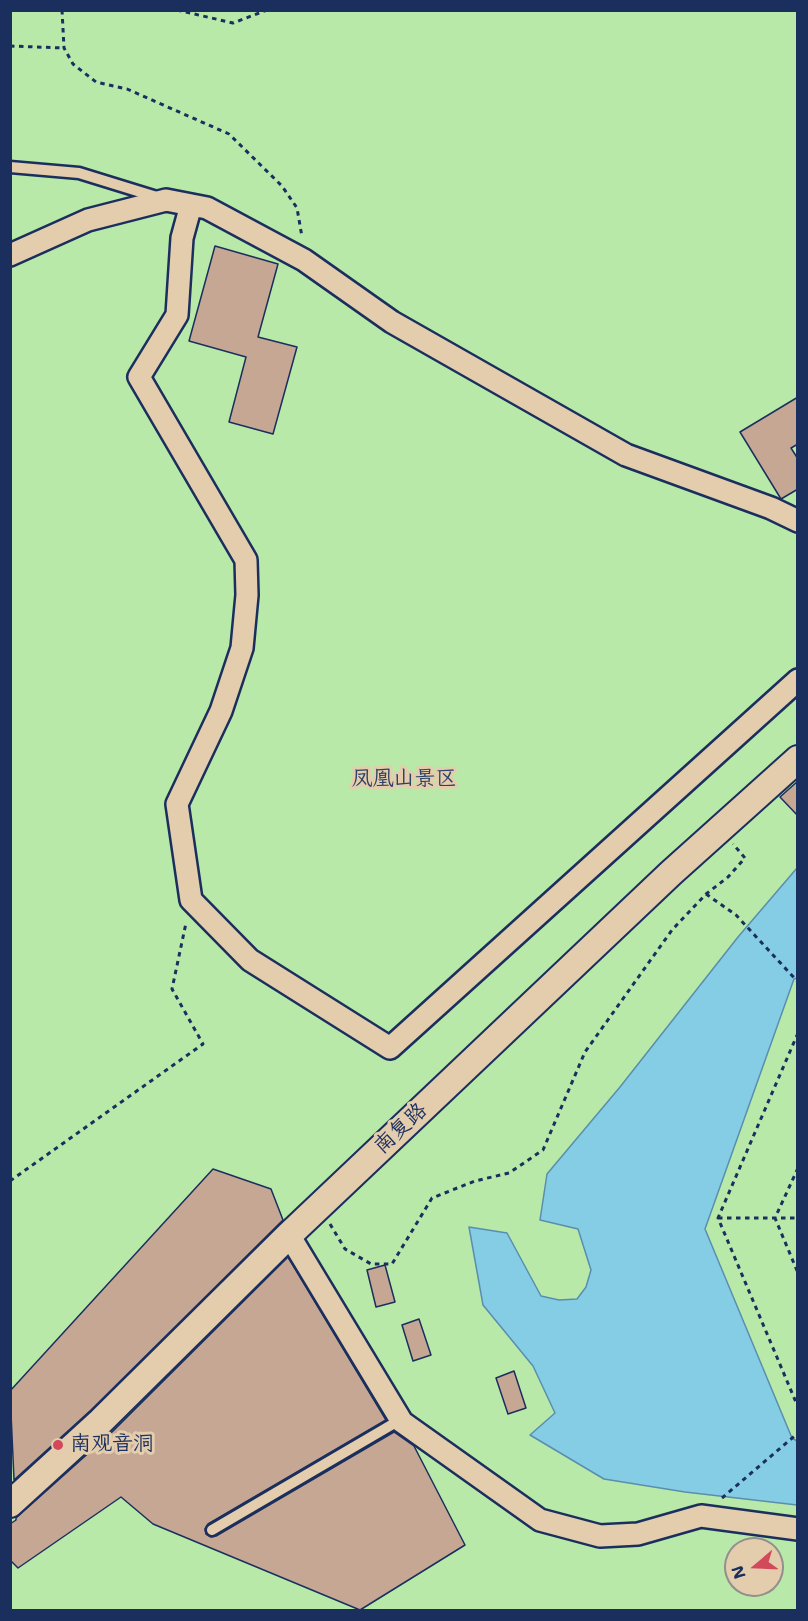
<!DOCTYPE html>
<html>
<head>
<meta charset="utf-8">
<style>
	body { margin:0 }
	#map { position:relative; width:808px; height:1621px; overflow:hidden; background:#e8cba9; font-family:"Shantell Sans",sans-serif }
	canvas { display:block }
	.frame { position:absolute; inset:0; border:12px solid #1b2f5e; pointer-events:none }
	.north { position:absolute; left:724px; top:1537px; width:60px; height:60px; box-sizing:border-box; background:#e4cdad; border:2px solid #948e8d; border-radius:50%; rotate:251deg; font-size:16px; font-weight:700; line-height:24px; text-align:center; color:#1b2f5e }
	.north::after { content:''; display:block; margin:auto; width:21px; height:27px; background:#d1495b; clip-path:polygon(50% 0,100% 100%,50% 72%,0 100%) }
</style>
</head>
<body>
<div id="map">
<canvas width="808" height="1621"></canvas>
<div class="frame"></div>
<div class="north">N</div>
</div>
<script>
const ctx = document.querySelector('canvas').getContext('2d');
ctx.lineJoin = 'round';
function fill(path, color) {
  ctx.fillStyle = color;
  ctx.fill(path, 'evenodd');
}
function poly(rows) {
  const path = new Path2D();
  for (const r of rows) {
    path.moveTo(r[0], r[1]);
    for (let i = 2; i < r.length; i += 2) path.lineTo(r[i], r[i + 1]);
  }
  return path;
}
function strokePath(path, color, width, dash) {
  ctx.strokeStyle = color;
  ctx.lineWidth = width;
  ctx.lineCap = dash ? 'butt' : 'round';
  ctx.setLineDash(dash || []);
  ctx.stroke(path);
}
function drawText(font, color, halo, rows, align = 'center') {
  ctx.font = font + ' "Shantell Sans","LXGW WenKai TC",sans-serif';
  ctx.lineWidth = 6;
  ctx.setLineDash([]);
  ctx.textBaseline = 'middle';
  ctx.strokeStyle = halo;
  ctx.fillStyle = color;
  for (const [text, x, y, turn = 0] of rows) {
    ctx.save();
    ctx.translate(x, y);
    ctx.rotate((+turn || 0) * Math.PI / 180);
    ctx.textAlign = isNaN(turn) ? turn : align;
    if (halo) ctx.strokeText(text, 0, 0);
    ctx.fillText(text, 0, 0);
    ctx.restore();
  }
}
fill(poly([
	[11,11,797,11,797,1610,11,1610],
	[736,1549,772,1549,772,1585,736,1585]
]), '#b8e9a9');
const water = poly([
	[797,868,797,978,794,979,705,1229,792,1438,797,1441,797,1505,685,1492,604,1479,530,1435,555,1413,533,1366,483,1305,469,1227,507,1233,541,1296,559,1300,577,1299,586,1287,591,1270,578,1229,540,1220,547,1174,620,1087,738,937,797,868]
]);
fill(water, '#84cde4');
strokePath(water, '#5a8eae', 1.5);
const building = poly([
	[215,246,278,264,258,337,297,347,273,434,229,422,246,357,189,341,215,246],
	[798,397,798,444,791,448,798,459,798,489,781,499,740,432,798,397],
	[798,781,798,816,780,797,798,781],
	[213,1169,271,1189,283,1220,91,1410,14,1480,10,1391,213,1169],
	[288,1257,386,1420,208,1524,205,1529,206,1534,211,1537,216,1536,394,1432,414,1446,465,1545,360,1610,153,1524,121,1497,18,1568,10,1560,10,1524,16,1520,16,1518,112,1432,288,1257],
	[385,1265,395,1302,376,1307,367,1270,385,1265],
	[419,1319,431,1355,413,1361,402,1325,419,1319],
	[514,1371,526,1408,508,1414,496,1378,514,1371]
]);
fill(building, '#c5a793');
strokePath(building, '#1b2f5e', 1.5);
const service = poly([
	[10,167,79,173,160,198],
	[212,1530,393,1424,402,1422]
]);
const minor = poly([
	[191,205,182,238,177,315,139,377,246,560,247,595,242,648,221,711,177,804,191,900,250,960,390,1048,798,680],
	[10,255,88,220,166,200,207,208,304,260,392,322,626,455,771,508,798,521],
	[289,1235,402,1422,540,1520,600,1536,638,1534,701,1516,798,1529]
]);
const tertiary = poly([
	[10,1504,101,1421,289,1235,671,873,798,759]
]);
strokePath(service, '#1b2f5e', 15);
strokePath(minor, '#1b2f5e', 26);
strokePath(tertiary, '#1b2f5e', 30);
strokePath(poly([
	[62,10,64,48,73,64,96,82,127,89,229,134,282,186,297,208,302,237],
	[177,10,233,23,267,10],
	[10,46,64,48],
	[706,894,736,915,798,982],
	[798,1033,718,1218,798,1407],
	[798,1168,775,1218,798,1273],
	[10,1181,203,1044,172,989,186,923],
	[718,1218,798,1218],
	[330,1224,345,1249,371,1264,392,1264,432,1198,475,1181,509,1173,543,1150,585,1052,672,930,706,894,728,877,745,858,733,844],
	[722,1498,798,1433]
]), '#1b2f5e', 3, [4.5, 4.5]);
strokePath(service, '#e4cdad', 10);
strokePath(minor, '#e4cdad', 21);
strokePath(tertiary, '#e4cdad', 26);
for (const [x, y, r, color] of [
	[58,1445,6,"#d1495b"]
]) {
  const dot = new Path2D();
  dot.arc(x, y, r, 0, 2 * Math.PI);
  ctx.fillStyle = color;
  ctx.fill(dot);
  strokePath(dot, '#e4cdad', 2);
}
drawText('21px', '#2b4266', '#e4cdad', [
	["凤凰山景区",404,780]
]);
drawText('21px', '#1b2f5e', '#e4cdad', [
	["南复路",401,1129,-43]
]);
drawText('21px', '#1b2f5e', '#e4cdad', [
	["南观音洞",70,1445]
], 'left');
</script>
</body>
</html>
